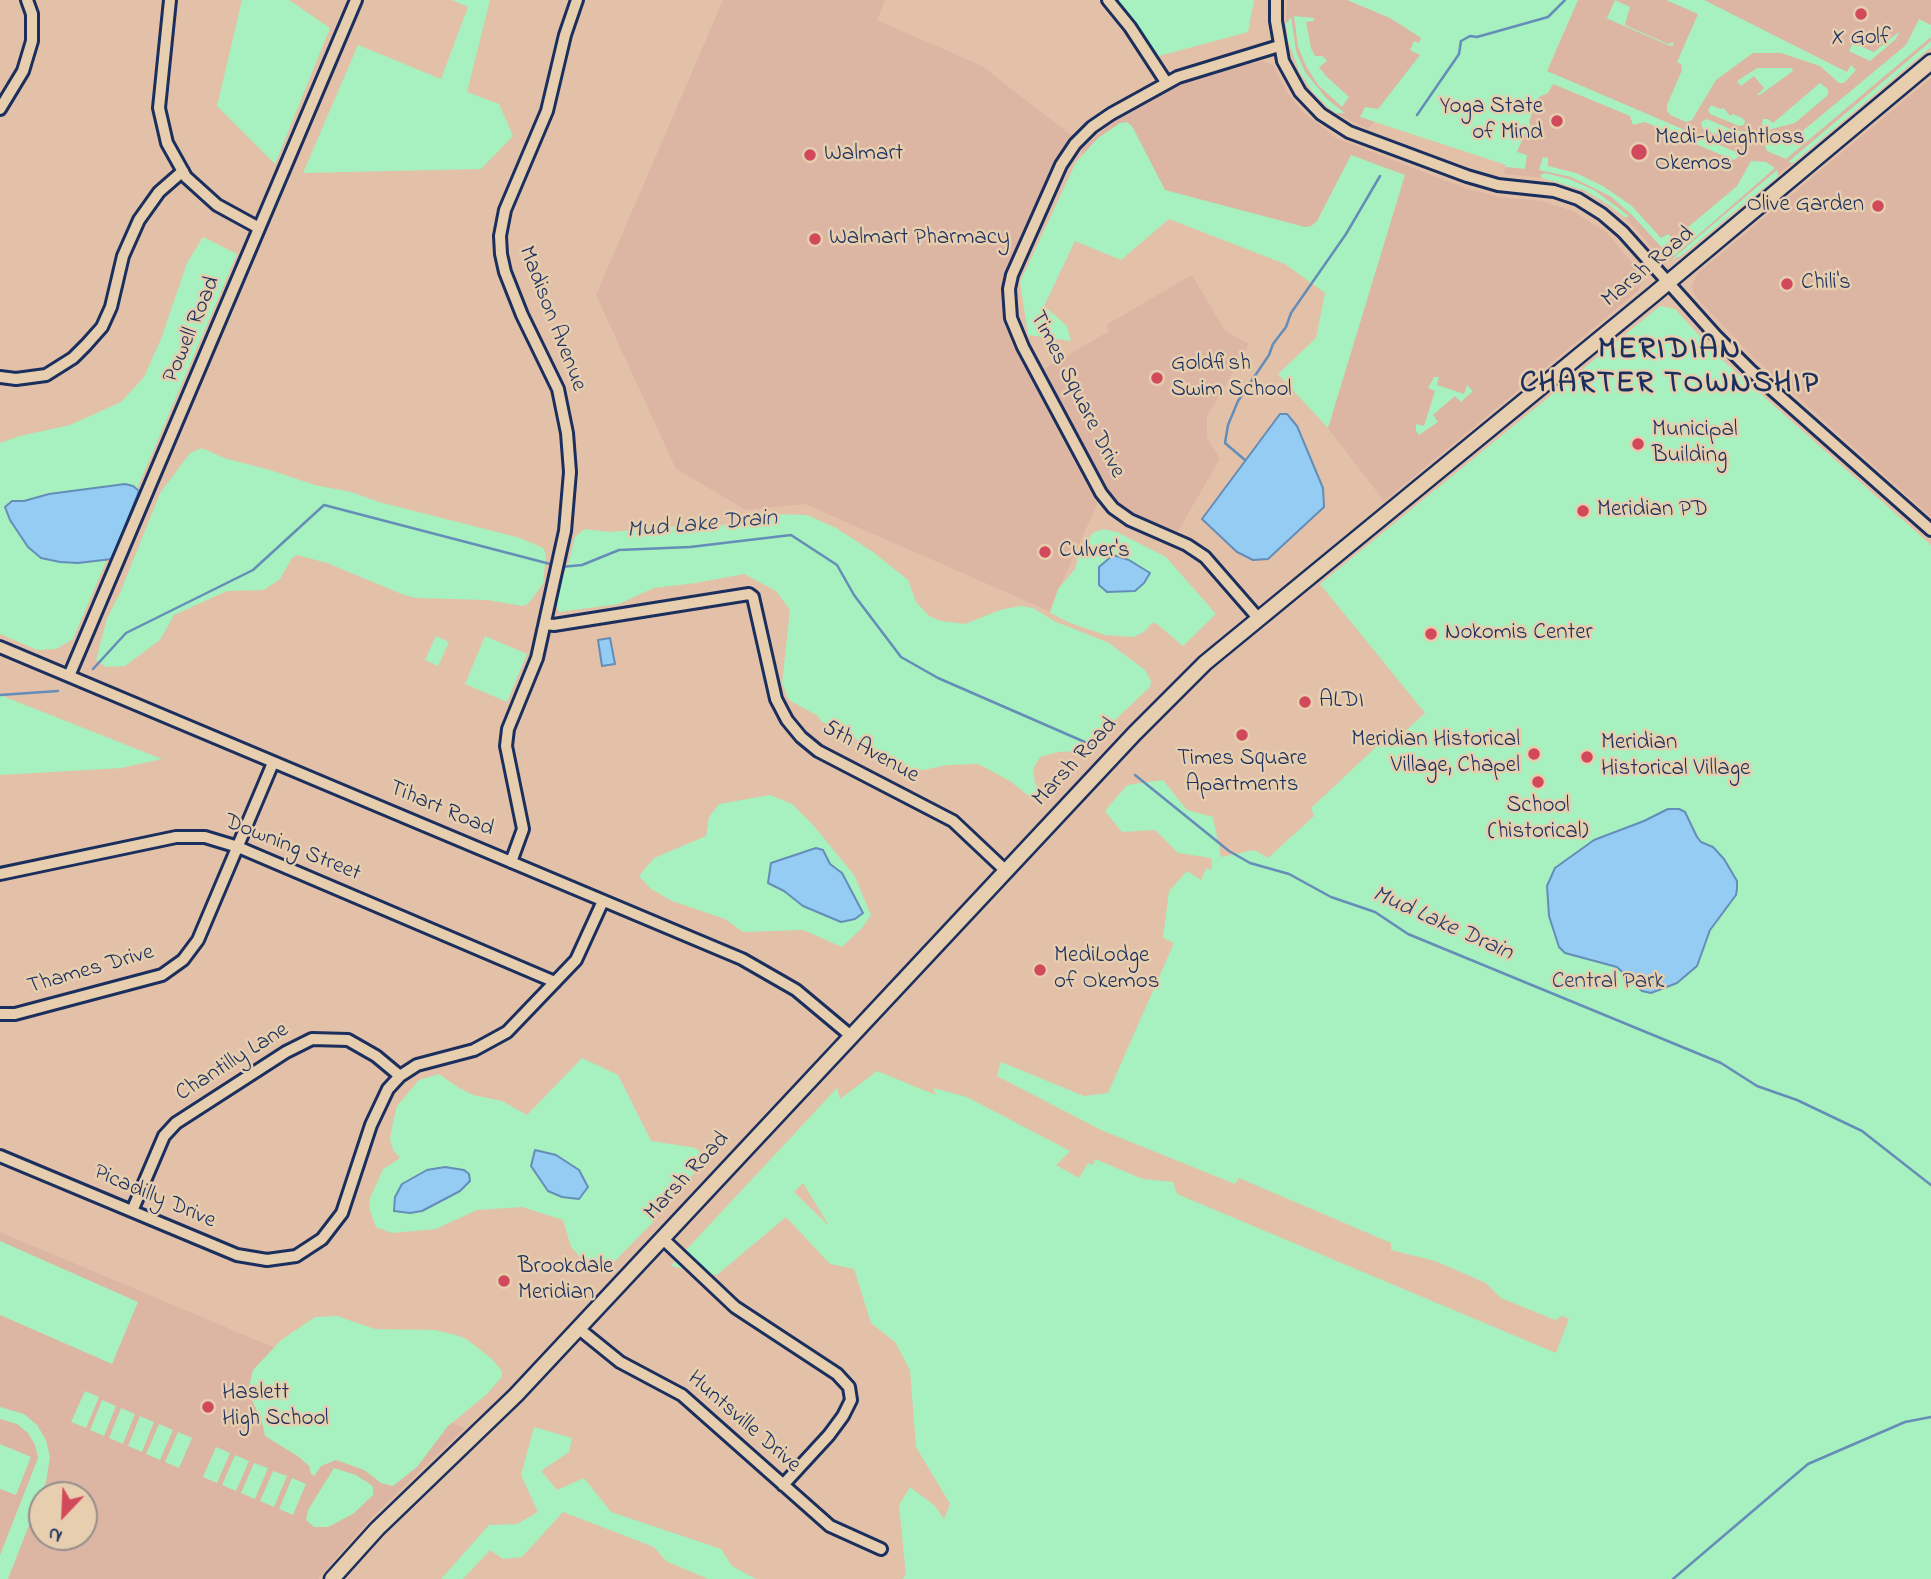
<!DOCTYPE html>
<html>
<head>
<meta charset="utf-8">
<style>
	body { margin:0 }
	#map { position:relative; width:1931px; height:1579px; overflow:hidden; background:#e3c1a8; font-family:"Indie Flower",sans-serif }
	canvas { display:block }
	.north { position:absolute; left:28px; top:1481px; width:70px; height:70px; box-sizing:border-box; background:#e6ceae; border:2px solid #958e8e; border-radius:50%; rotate:203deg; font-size:19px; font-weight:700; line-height:28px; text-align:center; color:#1b2f5e }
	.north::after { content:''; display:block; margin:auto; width:24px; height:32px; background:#d1495b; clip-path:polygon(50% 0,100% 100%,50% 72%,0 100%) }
</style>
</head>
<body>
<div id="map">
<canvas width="1931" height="1579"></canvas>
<div class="north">N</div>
</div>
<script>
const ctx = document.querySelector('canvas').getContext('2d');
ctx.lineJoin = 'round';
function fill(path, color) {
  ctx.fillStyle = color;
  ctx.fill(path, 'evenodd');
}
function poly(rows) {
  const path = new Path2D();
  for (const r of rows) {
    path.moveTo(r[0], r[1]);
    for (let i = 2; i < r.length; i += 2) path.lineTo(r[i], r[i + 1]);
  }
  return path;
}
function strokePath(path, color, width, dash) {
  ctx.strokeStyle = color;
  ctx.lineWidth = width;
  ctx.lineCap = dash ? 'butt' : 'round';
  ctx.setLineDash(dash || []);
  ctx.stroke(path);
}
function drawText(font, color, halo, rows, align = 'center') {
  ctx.font = font + ' "Indie Flower",sans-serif';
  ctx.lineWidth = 5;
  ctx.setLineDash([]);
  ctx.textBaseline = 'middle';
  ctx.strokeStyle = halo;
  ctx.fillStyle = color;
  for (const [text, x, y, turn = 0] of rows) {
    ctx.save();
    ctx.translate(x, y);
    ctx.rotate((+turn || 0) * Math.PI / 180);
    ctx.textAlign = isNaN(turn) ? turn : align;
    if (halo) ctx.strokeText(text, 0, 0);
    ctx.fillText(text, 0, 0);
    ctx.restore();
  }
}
fill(poly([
	[723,0,885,0,877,20,982,66,1072,136,1053,164,1008,268,1002,297,1005,326,1014,348,1088,488,1098,502,1049,611,805,504,746,510,676,469,596,295],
	[1287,0,1352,0,1442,39,1368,129,1337,114,1320,99,1305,81,1293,57,1288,41,1286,18],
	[1578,0,1931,0,1931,47,1678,258,1671,260,1659,255,1622,214,1585,190,1546,178,1503,174],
	[1262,61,1273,65,1287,92,1303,112,1336,138,1465,188,1499,197,1541,201,1573,211,1606,232,1642,274,1642,282,1638,291,1384,501,1328,428,1381,253,1145,195,1116,215,1081,150,1110,124,1180,84],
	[1931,78,1931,517,1750,354,1695,296,1692,286,1697,274],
	[1192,275,1225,331,1249,344,1207,417,1207,437,1220,459,1178,531,1137,515,1121,504,1109,491,1044,369,1109,331,1106,325],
	[0,1232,465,1428,372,1517,318,1579,0,1579],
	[42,1495,84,1495,84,1537,42,1537]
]), '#ddb5a3');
fill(poly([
	[242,0,289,0,330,28,275,164,217,106],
	[452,0,490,0,467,92,499,104,513,136,481,169,303,173,358,45,441,79,468,7],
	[1111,0,1254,0,1248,32,1159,56],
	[1347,0,1578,0,1547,71,1736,152,1738,158,1733,160,1645,122,1633,125,1630,116,1553,84,1548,93,1539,97,1529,121,1532,130,1525,133,1517,152,1527,155,1525,169,1506,167,1506,165,1360,117,1365,107,1378,109,1420,55,1410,50,1414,41,1419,43,1421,38,1390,18],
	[1615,0,1630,7,1625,25,1668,44,1674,42,1673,45,1670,46,1599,15,1607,18],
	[1666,0,1704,0,1847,72,1851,65,1856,70,1844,83,1839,83,1820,66,1781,53,1753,53,1716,80,1692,120,1686,122,1670,115,1667,111,1667,105,1682,70,1681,64,1677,62,1698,14],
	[1294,16,1314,18,1314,21,1306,22,1311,48,1315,56,1323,56,1327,61,1319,67,1325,75,1349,97,1342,107,1318,85,1306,66,1298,47],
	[1291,17,1296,51,1305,72,1327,99,1345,113,1336,113,1328,107,1312,91,1299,71,1288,41,1286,24],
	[1919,19,1931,25,1931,37,1786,159,1767,151,1765,146,1769,141,1799,134,1906,45],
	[1900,31,1895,40,1870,61,1849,51,1855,39,1857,40,1855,44,1874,52],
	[1931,41,1931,47,1793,163,1788,162],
	[1757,68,1792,68,1793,71,1760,95,1757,95,1764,88,1754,76,1741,86,1737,81],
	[1820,83,1828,89,1828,95,1795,123,1768,130,1764,129,1762,124,1763,119,1768,119,1773,123],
	[1711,105,1720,109,1724,108,1730,116,1733,114,1742,118,1745,121,1744,125,1739,126,1710,114,1708,110],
	[1707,119,1735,131,1749,131,1753,134,1753,139,1749,143,1741,143,1703,129,1701,122],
	[1127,122,1132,126,1165,190,1305,227,1311,226,1317,221,1351,155,1405,175,1328,428,1278,374,1316,338,1325,293,1285,264,1169,219,1121,260,1075,241,1044,306,1067,326,1071,341,1028,335,1020,282,1076,162,1098,138,1120,123],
	[1543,157,1548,158,1548,166,1576,173,1603,186,1632,206,1661,238,1668,234,1674,239,1737,186,1751,161,1766,162,1775,168,1674,256,1665,251,1632,215,1610,196,1571,177,1539,170],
	[1777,170,1778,176,1681,256,1671,260],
	[1545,173,1569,179,1594,190,1629,216,1626,218,1609,205,1584,190,1542,178,1540,175],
	[203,237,237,254,73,639,56,649,37,650,0,634,0,443,20,436,70,425,121,402,144,377,161,339,187,263],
	[1660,306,1675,309,1718,356,1931,545,1931,1579,902,1579,906,1575,899,1505,910,1487,935,1506,944,1519,950,1504,916,1447,910,1370,895,1342,871,1323,854,1269,830,1264,786,1217,717,1275,671,1266,837,1088,840,1099,877,1071,936,1095,933,1088,967,1097,1070,1151,1056,1165,1079,1178,1088,1163,1093,1165,1095,1159,1143,1179,1173,1182,1177,1194,1556,1353,1569,1319,1562,1316,1555,1320,1501,1298,1486,1283,1435,1261,1391,1250,1391,1243,1239,1178,1235,1184,1101,1130,997,1076,1001,1062,1084,1096,1108,1093,1174,943,1163,938,1169,891,1187,871,1201,880,1206,868,1212,870,1211,858,1178,853,1155,830,1122,832,1105,811,1127,785,1163,780,1187,810,1213,817,1221,857,1254,850,1268,858,1314,816,1311,808,1390,734,1398,738,1425,713,1320,584],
	[803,1183,828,1224,828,1225,794,1192],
	[1434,377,1439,377,1437,385,1464,394,1467,385,1473,391,1461,402,1455,396,1433,415,1438,422,1419,435,1416,431,1416,424,1424,426,1435,391,1428,388],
	[202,448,224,458,270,470,315,485,351,492,379,502,520,538,543,548,546,554,543,584,528,604,522,606,487,600,416,598,404,595,327,563,297,555,292,558,280,579,264,590,227,591,174,615,160,640,125,666,106,667,96,660,107,618,120,593,160,493,190,453],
	[775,514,807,515,836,528,873,552,908,580,916,602,929,616,941,621,965,624,1000,610,1020,606,1033,608,1054,621,1109,643,1145,670,1151,681,1150,687,1082,751,1058,752,1040,757,1033,769,1035,783,1042,793,1040,799,1034,800,1010,781,978,764,948,765,923,770,911,768,821,721,818,716,789,700,782,683,790,610,776,591,744,574,696,583,654,588,619,604,559,612,555,600,556,594,569,561,575,537,584,529,609,532,680,526,719,526],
	[1103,529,1117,532,1166,557,1216,614,1183,646,1157,624,1152,623,1144,632,1133,637,1105,635,1070,623,1050,613,1058,589,1075,569,1081,548,1093,533],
	[436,636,449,642,438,666,425,660],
	[485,636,527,654,507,702,465,684],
	[0,695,162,759,121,768,0,775],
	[770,795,792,804,813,825,854,875,871,915,862,928,842,947,803,930,743,932,725,919,672,901,651,889,639,876,654,858,706,836,709,817,719,804],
	[582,1058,618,1075,651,1141,696,1148,708,1160,657,1210,653,1222,614,1262,602,1270,587,1265,571,1247,563,1220,522,1207,477,1210,436,1229,392,1233,376,1227,369,1208,370,1198,383,1169,400,1158,393,1150,390,1139,392,1127,397,1106,419,1080,439,1074,459,1088,473,1095,502,1101,527,1115],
	[0,1241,138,1302,112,1364,0,1315],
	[337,1316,375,1329,435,1330,456,1335,466,1339,491,1358,502,1371,502,1377,486,1395,448,1426,417,1467,393,1486,381,1483,364,1470,336,1460,321,1466,314,1476,311,1474,309,1466,299,1457,265,1436,262,1422,248,1391,253,1370,281,1340,315,1317],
	[85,1391,99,1397,86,1428,71,1422],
	[102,1400,116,1406,104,1436,90,1430],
	[0,1407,24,1414,37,1425,46,1440,50,1457,46,1482,8,1579,0,1579,0,1555,38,1458,35,1445,28,1433,17,1424,0,1419],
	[121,1408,135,1414,123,1444,109,1438],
	[140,1416,154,1422,142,1452,128,1446],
	[159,1424,173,1430,160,1460,146,1454],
	[534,1427,572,1438,569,1452,541,1471,557,1490,584,1478,611,1512,721,1549,732,1566,756,1579,708,1579,666,1561,654,1547,563,1512,522,1557,503,1559,490,1550,463,1579,441,1579,489,1525,517,1524,538,1512,521,1475],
	[178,1432,192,1438,179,1468,165,1462],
	[0,1444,31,1457,16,1495,0,1489],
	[216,1447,230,1453,217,1483,203,1477],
	[235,1455,249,1461,236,1491,222,1485],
	[254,1463,268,1468,255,1499,241,1493],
	[334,1468,356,1475,370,1484,373,1487,373,1495,353,1514,328,1527,314,1527,306,1520,308,1510],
	[273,1471,287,1476,274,1507,260,1501],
	[292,1478,306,1484,293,1515,279,1509]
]), '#a7f0bf');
const water = poly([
	[1280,414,1287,414,1297,426,1323,488,1324,507,1268,559,1253,560,1237,552,1202,519,1280,414],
	[125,484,133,486,139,491,112,559,78,563,60,562,41,558,28,547,10,520,5,507,12,501,24,501,49,494,125,484],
	[1113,555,1129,560,1150,573,1144,583,1135,591,1107,592,1099,585,1099,567,1113,555],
	[610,638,615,664,602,666,598,640,610,638],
	[1668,809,1679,809,1685,812,1697,837,1701,842,1713,847,1724,859,1737,881,1737,889,1736,895,1710,930,1697,966,1677,983,1651,993,1642,991,1617,967,1565,953,1559,947,1549,916,1547,886,1555,868,1594,840,1644,821,1668,809],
	[816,848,823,850,830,864,842,873,863,913,855,919,841,922,803,906,784,891,768,883,771,863,816,848],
	[535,1150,556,1155,579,1170,588,1187,579,1199,562,1197,548,1191,531,1166,535,1150],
	[445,1167,464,1170,469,1174,470,1181,460,1191,422,1211,410,1213,394,1211,395,1197,402,1184,427,1170,445,1167]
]);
fill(water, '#95ccf4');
strokePath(water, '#648db8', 2);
strokePath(poly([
	[1417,115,1459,54,1461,41,1470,36,1477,37,1548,17,1565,0],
	[1245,460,1225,443,1228,425,1238,401,1269,355,1273,344,1286,327,1291,313,1346,234,1380,176],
	[561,567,582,565,619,550,690,547,791,535,837,565,854,595,901,657,938,678,1094,746],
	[93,669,126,633,253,570,324,505,554,565],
	[0,695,58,691],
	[1135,775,1229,851,1250,863,1289,874,1331,897,1375,912,1408,934,1721,1063,1757,1086,1797,1100,1862,1131,1931,1185],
	[1673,1579,1808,1464,1905,1422,1931,1417]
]), '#648db8', 2.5);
const minor = poly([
	[170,0,159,108,167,143,186,177,217,205,259,228],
	[1108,0,1130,27,1166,82],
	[1276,0,1276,21,1283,61,1300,92,1321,114,1349,132,1467,176,1498,185,1554,191,1578,199,1602,214,1623,232,1717,337,1750,370,1931,530],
	[0,109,23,71,32,41,32,14,27,0],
	[0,377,16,379,46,375,73,358,86,345,102,327,111,307,123,256,139,220,159,192,183,171],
	[1259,619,1205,557,1187,545,1130,520,1113,508,1101,493,1023,347,1011,318,1009,289,1012,275,1061,165,1075,144,1092,127,1111,114,1178,77,1279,46],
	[545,624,554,625,749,594,753,597,776,699,787,720,801,737,818,751,953,821,1006,871],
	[0,647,742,959,796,990,851,1036],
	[69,676,356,0],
	[511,862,523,829,506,746,508,729,537,658,565,531,570,472,567,433,558,389,522,315,505,272,501,254,500,236,505,210,547,111,565,35,577,0],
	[0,874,176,837,205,837,238,847,555,982],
	[0,1014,15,1014,162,975,183,960,198,940,273,763],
	[0,1156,237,1255,267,1260,296,1256,322,1239,342,1213,371,1125,388,1089,400,1076,417,1065,474,1050,507,1032,576,960,603,901],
	[132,1211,164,1136,176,1123,286,1052,312,1039,348,1040,376,1056,400,1076],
	[662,1238,735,1307,837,1374,849,1387,851,1400,843,1416,829,1435,783,1485],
	[578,1328,620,1362,682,1395,830,1526,881,1549]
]);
const major = poly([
	[332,1579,377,1529,516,1395,1134,734,1205,663,1653,295,1931,62]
]);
strokePath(minor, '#1b2f5e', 16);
strokePath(major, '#1b2f5e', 19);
strokePath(minor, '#e6ceae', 10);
strokePath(major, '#e6ceae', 14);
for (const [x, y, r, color] of [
	[1861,14,7,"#d1495b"],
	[1557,121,7,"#d1495b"],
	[1639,152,9,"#d1495b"],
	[810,155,7,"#d1495b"],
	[1878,206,7,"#d1495b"],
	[815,239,7,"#d1495b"],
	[1787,284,7,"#d1495b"],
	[1157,378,7,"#d1495b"],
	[1638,444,7,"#d1495b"],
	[1583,511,7,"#d1495b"],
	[1045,552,7,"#d1495b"],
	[1431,634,7,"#d1495b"],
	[1305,702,7,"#d1495b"],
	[1242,735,7,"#d1495b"],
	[1534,754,7,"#d1495b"],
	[1587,757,7,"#d1495b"],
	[1538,782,7,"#d1495b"],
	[1040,970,7,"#d1495b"],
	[504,1281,7,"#d1495b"],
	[208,1407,7,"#d1495b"]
]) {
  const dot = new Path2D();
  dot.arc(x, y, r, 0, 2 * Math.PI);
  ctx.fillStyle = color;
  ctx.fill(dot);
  strokePath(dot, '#e6ceae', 2.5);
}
drawText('23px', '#1b2f5e', '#e6ceae', [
	["X Golf",1861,39,"center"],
	["Yoga State",1543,108,"right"],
	["of Mind",1543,134,"right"],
	["Medi-Weightloss",1655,139],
	["Okemos",1655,165],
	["Walmart",824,155],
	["Olive Garden",1864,206,"right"],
	["Walmart Pharmacy",829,239],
	["Chili's",1801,284],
	["Goldfish",1171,365],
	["Swim School",1171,391],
	["Municipal",1652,431],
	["Building",1652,457],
	["Meridian PD",1597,511],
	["Culver's",1059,552],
	["Nokomis Center",1445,634],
	["ALDI",1319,702],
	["Meridian Historical",1520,741,"right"],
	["Village, Chapel",1520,767,"right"],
	["Meridian",1601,744],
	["Historical Village",1601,770],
	["Times Square",1242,760,"center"],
	["Apartments",1242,786,"center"],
	["School",1538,807,"center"],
	["(historical)",1538,833,"center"],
	["MediLodge",1054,957],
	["of Okemos",1054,983],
	["Brookdale",518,1268],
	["Meridian",518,1294],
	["Haslett",222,1394],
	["High School",222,1420]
], 'left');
drawText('23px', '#1b2f5e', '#e6ceae', [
	["Marsh Road",1649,268,-40],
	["Madison Avenue",551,319,69],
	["Powell Road",193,330,-67],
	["Times Square Drive",1076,395,63],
	["5th Avenue",870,753,29],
	["Marsh Road",1076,763,-47],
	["Tihart Road",441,810,23],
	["Downing Street",292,849,22],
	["Thames Drive",91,971,-16],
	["Chantilly Lane",233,1063,-32],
	["Marsh Road",688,1177,-47],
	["Picadilly Drive",154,1198,23],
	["Huntsville Drive",743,1423,41]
]);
drawText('23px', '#294268', '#e6ceae', [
	["Central Park",1608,983]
]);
drawText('italic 24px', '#273f6d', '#e6ceae', [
	["Mud Lake Drain",702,526,-5],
	["Mud Lake Drain",1442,925,24]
]);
ctx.letterSpacing = '2px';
drawText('bold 30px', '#1b2f5e', '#e6ceae', [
	["MERIDIAN",1670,352],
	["CHARTER TOWNSHIP",1670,386]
]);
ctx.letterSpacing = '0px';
</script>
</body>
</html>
